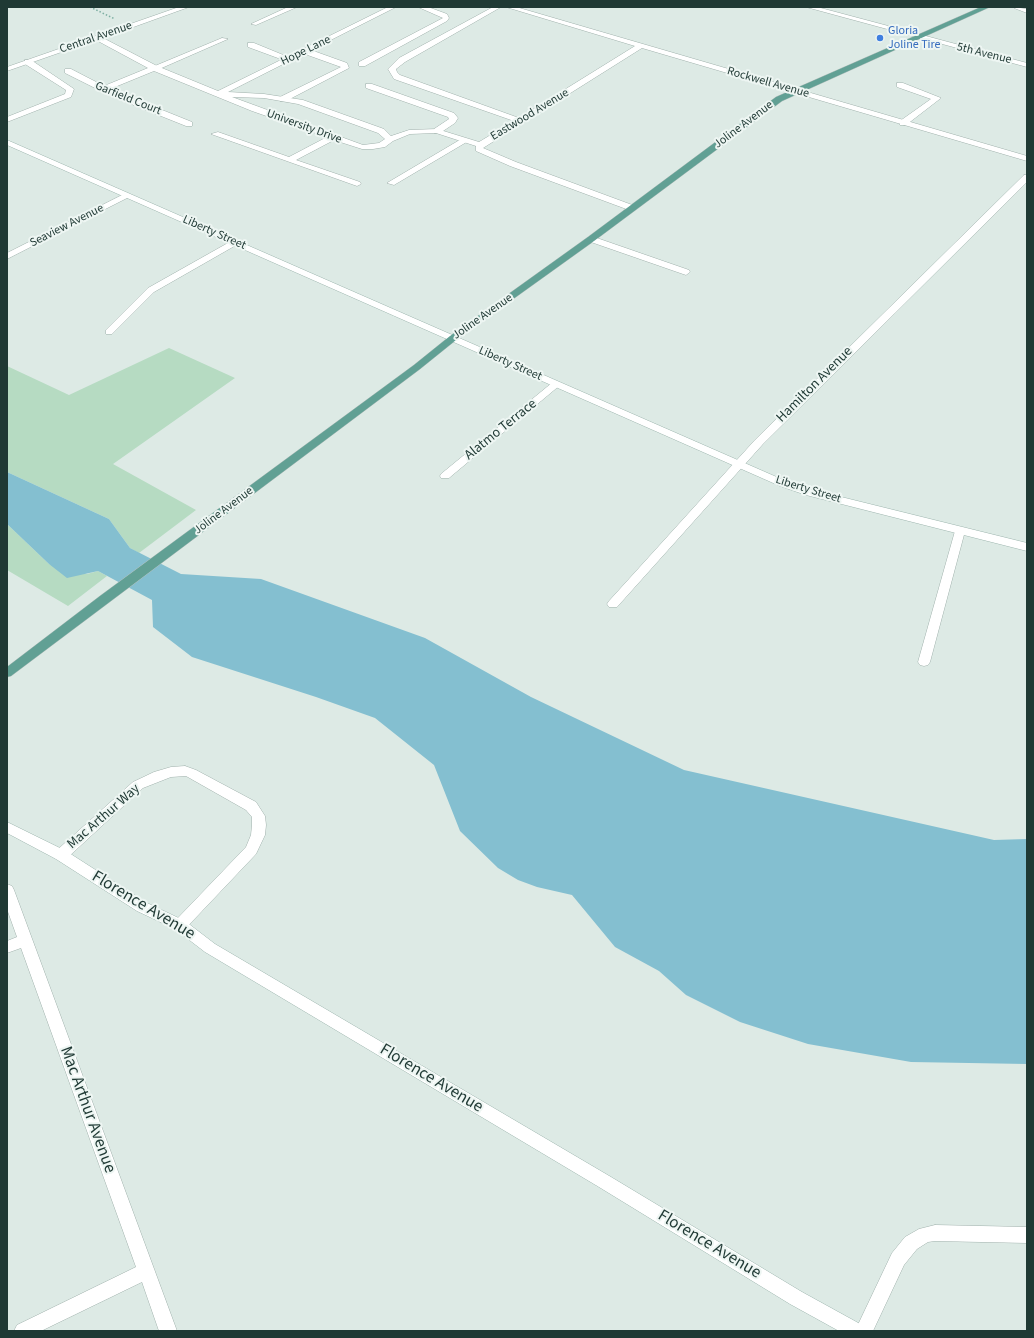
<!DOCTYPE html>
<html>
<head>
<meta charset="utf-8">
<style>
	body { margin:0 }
	#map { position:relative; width:1034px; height:1338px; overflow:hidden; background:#ddeae5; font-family:"Source Sans 3",sans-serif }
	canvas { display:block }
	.frame { position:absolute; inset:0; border:8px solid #1f3934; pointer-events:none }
</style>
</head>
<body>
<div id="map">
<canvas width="1034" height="1338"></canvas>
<div class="frame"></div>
</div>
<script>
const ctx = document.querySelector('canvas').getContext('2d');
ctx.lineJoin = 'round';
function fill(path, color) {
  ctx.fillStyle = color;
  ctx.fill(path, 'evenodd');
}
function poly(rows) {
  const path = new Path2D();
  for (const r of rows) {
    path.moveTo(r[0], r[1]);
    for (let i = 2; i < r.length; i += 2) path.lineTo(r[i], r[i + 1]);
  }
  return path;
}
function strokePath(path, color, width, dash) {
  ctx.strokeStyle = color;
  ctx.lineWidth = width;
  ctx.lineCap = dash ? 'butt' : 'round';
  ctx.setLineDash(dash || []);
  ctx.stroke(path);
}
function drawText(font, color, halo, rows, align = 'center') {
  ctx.font = font + ' "Source Sans 3",sans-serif';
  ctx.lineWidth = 4;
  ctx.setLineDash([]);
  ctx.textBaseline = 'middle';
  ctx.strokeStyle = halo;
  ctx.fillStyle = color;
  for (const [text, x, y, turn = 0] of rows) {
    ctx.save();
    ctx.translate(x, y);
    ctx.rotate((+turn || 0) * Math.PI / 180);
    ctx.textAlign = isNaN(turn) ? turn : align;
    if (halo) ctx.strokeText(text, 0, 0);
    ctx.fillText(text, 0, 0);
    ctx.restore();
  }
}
fill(poly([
	[169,348,235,378,113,464,196,510,139,553,130,548,109,519,7,472,7,366,69,395],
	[7,524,49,564,87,574,98,571,107,576,68,606,7,570]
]), '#b6dbc2');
fill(poly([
	[7,472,109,519,130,548,181,574,261,579,425,638,531,697,684,770,994,840,1027,839,1027,1064,911,1062,808,1044,740,1022,686,995,659,971,615,947,572,895,537,887,518,880,498,868,460,831,434,765,375,718,316,697,192,657,153,627,152,600,98,571,67,578,49,564,7,524]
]), '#84bfd0');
const lane = poly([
	[288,7,297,7,256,25,251,24,288,7],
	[418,7,428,7,447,14,449,18,447,21,365,66,359,66,359,62,443,18,418,7],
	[1013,7,1027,9,1027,13,1014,8,1013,7],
	[222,38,228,39,157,70,150,68,222,38],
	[248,43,254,43,293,59,286,61,248,47,248,43],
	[302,49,308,49,347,63,349,68,286,101,280,101,280,97,341,67,302,53,302,49],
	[25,60,31,60,74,89,71,97,7,122,7,117,65,94,66,90,25,64,25,60],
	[897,83,903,83,941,98,906,125,900,125,900,121,931,99,897,87,897,83],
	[366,84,372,84,454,113,458,118,455,123,440,133,434,133,434,129,449,119,448,117,366,88,366,84],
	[463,138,470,140,394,185,387,183,463,138],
	[591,236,689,270,690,272,686,275,683,274,588,241,588,237,591,236],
	[235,239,238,240,238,244,154,292,112,334,106,334,106,330,148,288,235,239],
	[960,527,965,531,930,662,928,665,924,666,920,665,918,662,955,531,960,527]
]);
const street = poly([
	[179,7,189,7,103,38,157,66,218,91,388,7,396,7,228,92,264,94,303,100,384,129,391,136,409,130,437,129,479,142,514,121,394,79,388,69,399,58,493,7,501,7,405,62,396,69,397,72,400,75,519,118,635,46,506,7,516,7,1027,156,1027,161,642,48,483,148,516,162,635,206,635,210,629,210,510,166,476,151,476,146,436,133,410,134,393,141,385,147,373,149,362,149,334,140,296,160,360,182,361,184,357,186,211,134,218,132,289,157,327,137,252,111,154,71,110,89,192,122,192,126,186,126,111,96,65,73,65,69,71,69,104,86,148,68,96,40,7,71,7,67,179,7],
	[232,97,264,98,298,104,378,133,385,139,379,143,363,145,232,97],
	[806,7,817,7,1027,63,1027,67,806,7],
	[1024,175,1027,175,1027,182,763,444,617,607,609,607,607,604,609,601,755,440,1024,175],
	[124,194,127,194,131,196,7,259,7,253,124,194],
	[556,381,561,384,559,386,449,478,441,478,440,476,441,474,553,382,556,381],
	[185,766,196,770,256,802,265,816,266,825,265,835,256,854,185,929,180,931,175,929,173,925,175,921,246,847,251,835,252,825,252,817,246,810,186,776,171,777,143,788,66,859,61,860,56,859,54,855,56,851,133,782,154,772,171,767,185,766],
	[7,884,12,886,14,890,177,1331,159,1331,142,1282,41,1331,14,1331,17,1325,136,1267,21,948,7,953,7,941,17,937,7,909,7,884],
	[935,1225,1027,1227,1027,1243,935,1241,928,1242,917,1249,904,1265,873,1331,855,1331,892,1253,905,1237,919,1229,935,1225]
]);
const secondary = poly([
	[7,140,788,482,813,490,1027,543,1027,551,806,495,780,486,7,145,7,140],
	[7,822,66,851,147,903,185,921,215,944,611,1177,802,1292,862,1325,865,1331,839,1331,790,1304,599,1187,205,952,175,929,137,911,56,859,7,833,7,822]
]);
const primary = poly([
	[981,7,990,7,782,101,594,241,456,340,420,369,11,676,7,677,7,667,100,596,414,365,450,336,588,237,776,97,981,7]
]);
strokePath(lane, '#a0b1ac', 1);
strokePath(street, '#a0b1ac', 1);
strokePath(secondary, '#9db5ae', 1);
strokePath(primary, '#bcc4c2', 1);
strokePath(poly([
	[90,7,115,19]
]), '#7daea2', 1.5, [1.5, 2]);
fill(lane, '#fff');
fill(street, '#fff');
fill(secondary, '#fff');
fill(primary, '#61a094');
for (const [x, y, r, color] of [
	[880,38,4,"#3f7fe0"]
]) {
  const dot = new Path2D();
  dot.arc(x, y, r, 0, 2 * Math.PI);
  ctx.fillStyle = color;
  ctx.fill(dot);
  strokePath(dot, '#eef6f3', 1.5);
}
drawText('12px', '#366cbe', '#eef6f3', [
	["Gloria",888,31],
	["Joline Tire",888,45]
], 'left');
drawText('12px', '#1f3934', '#eef6f3', [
	["Central Avenue",96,38,-19],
	["Hope Lane",306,51,-26],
	["5th Avenue",984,54,14],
	["Rockwell Avenue",768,83,16],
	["Garfield Court",128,99,22],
	["Eastwood Avenue",530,115,-31],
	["Joline Avenue",744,125,-37],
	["University Drive",304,127,20],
	["Seaview Avenue",67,226,-27],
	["Liberty Street",214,233,24],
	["Joline Avenue",483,317,-35],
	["Liberty Street",510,364,24],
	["Liberty Street",808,490,17],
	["Joline Avenue",224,511,-37]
]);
drawText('14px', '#1f3934', '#eef6f3', [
	["Hamilton Avenue",815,385,-45],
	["Alatmo Terrace",501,430,-39],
	["Mac Arthur Way",104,817,-41]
]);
drawText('17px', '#1f3934', '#eef6f3', [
	["Florence Avenue",143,906,31],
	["Florence Avenue",431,1079,31],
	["Mac Arthur Avenue",87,1110,70],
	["Florence Avenue",709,1245,31]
]);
</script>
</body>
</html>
